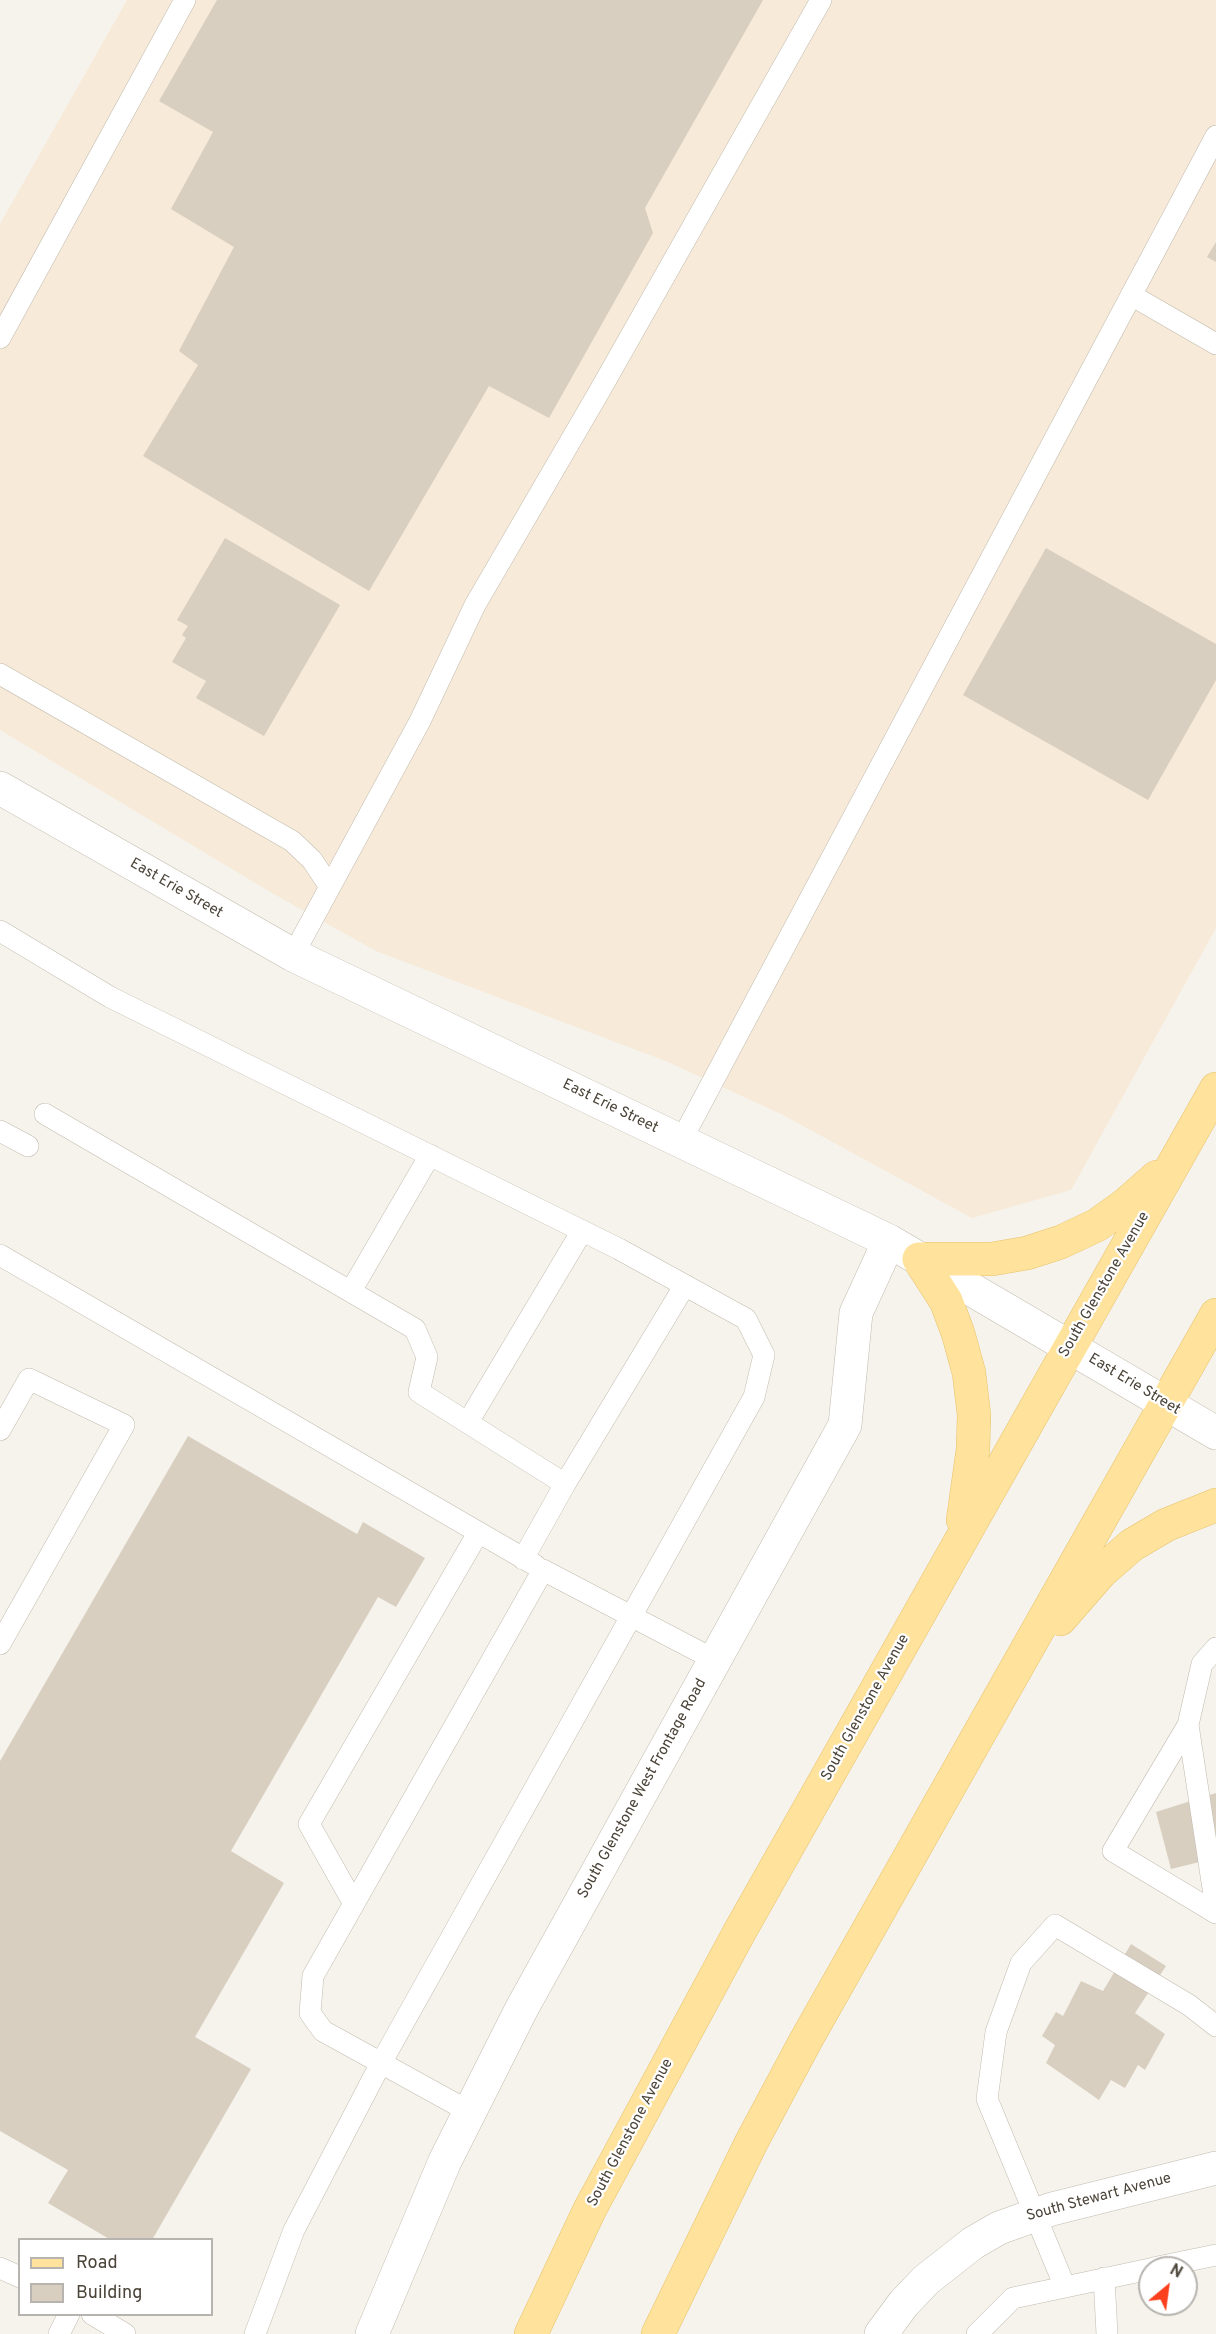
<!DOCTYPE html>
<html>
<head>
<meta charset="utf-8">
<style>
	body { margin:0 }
	#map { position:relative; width:1216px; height:2334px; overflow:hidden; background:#f6f3ec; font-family:Overpass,sans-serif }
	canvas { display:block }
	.legend { position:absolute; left:18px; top:2238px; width:195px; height:78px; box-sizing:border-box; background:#fff; border:2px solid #b7b4b0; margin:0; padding:8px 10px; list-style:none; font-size:18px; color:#4b4439 }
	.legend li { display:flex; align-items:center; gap:12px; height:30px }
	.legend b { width:30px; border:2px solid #b7b4b0 }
	.north { position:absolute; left:1138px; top:2256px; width:60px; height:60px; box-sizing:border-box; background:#fff; border:2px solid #b7b4b0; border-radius:50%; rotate:29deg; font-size:16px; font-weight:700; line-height:24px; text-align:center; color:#4b4439 }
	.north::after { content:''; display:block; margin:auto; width:21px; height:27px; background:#fc3f1d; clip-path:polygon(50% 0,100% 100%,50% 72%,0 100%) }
</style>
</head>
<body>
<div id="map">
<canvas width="1216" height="2334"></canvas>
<ul class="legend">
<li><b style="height:8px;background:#ffe39c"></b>Road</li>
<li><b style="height:16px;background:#d8cfc1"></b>Building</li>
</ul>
<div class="north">N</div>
</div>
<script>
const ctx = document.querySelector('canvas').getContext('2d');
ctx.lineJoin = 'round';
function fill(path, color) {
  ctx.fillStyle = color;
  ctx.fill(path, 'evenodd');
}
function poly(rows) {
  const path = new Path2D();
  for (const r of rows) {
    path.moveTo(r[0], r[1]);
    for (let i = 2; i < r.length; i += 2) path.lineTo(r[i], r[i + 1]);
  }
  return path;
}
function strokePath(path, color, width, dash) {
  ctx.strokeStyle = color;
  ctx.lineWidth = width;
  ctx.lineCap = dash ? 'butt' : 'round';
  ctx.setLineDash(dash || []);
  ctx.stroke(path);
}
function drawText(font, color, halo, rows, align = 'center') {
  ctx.font = font + ' Overpass,sans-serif';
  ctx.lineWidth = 4.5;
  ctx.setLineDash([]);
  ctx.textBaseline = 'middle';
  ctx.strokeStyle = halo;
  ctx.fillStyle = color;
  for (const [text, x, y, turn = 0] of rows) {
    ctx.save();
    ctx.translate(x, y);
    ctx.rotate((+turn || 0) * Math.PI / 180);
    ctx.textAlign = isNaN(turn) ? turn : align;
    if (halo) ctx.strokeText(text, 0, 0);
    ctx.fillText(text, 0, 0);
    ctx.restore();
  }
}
fill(poly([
	[127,0,1216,0,1216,928,1071,1190,972,1218,783,1115,668,1062,376,951,272,893,0,730,0,224]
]), '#f7ead8');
fill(poly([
	[217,0,763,0,645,208,653,233,549,418,489,386,369,591,143,456,198,365,179,351,234,247,171,209,213,132,159,101],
	[1216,242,1216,262,1207,257],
	[225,538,340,605,264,736,196,698,206,681,172,662,186,638,182,635,188,626,177,620],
	[1046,548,1216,644,1216,680,1148,800,963,695],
	[188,1436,357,1534,363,1522,425,1558,396,1607,378,1597,231,1851,284,1883,195,2037,251,2069,152,2240,111,2240,48,2203,68,2170,0,2131,0,1761],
	[1216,1793,1216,1858,1171,1869,1156,1812],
	[1131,1944,1166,1966,1135,2013,1165,2034,1145,2070,1138,2065,1125,2088,1111,2080,1099,2100,1046,2063,1055,2045,1042,2036,1056,2012,1063,2016,1081,1981,1103,1991]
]), '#d8cfc1');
const lane = poly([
	[1131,295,1216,344],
	[0,338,185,0],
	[0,674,292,841,312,860,330,887],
	[0,931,110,997,619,1249,746,1319,764,1355,754,1397,381,2063,294,2230,255,2334],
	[293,955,420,721,475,605,599,392,821,0],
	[45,1114,415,1329,427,1357,419,1392,565,1484,523,1559],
	[0,1131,28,1146],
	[681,1141,1216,136],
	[0,1255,535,1565],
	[351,1291,430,1155],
	[468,1422,582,1231],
	[0,1430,29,1379,124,1425,0,1644],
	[565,1484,685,1285],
	[1216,1648,1202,1664,1188,1725,1113,1851,1216,1913],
	[1188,1725,1216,1908],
	[354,1904,309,1824,478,1533],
	[470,2112,323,2031,310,2013,313,1976,543,1570,715,1660],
	[0,2268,20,2277],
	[1153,2268,1216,2255],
	[1150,2269,1065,2287,987,2099,996,2032,1021,1963,1055,1925,1189,2005,1216,2026],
	[1104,2278,1107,2334],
	[92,2314,125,2334],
	[59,2334,69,2314],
	[977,2334,1013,2298,1065,2287]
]);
const street = poly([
	[0,788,293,955,889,1241,1216,1433],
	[372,2334,445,2161,522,2008,845,1425,856,1313,889,1241],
	[881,2334,904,2303,926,2280,973,2243,999,2228,1052,2209,1216,2168]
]);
const primary = poly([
	[919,1259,946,1301,958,1333,969,1373,974,1415,973,1449,963,1520],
	[919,1259,992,1259,1027,1253,1061,1242,1097,1225,1125,1205,1157,1177],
	[1060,1619,1101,1572,1132,1545,1166,1525,1216,1505],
	[531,2334,590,2209,740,1931,1216,1089],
	[658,2334,751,2143,806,2040,1216,1315]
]);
strokePath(lane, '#c2bbae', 22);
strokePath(street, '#c2bbae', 34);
strokePath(primary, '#e6c16a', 34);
strokePath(lane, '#fff', 21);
strokePath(street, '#fff', 33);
strokePath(primary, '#ffe39c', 33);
drawText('15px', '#4b4439', '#fff', [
	["East Erie Street",176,889,30],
	["East Erie Street",610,1107,26],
	["South Glenstone Avenue",1105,1285,-60],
	["East Erie Street",1134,1385,31],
	["South Glenstone Avenue",866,1708,-61],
	["South Glenstone West Frontage Road",643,1789,-61],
	["South Glenstone Avenue",631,2133,-62],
	["South Stewart Avenue",1099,2198,-15]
]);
</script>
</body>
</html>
